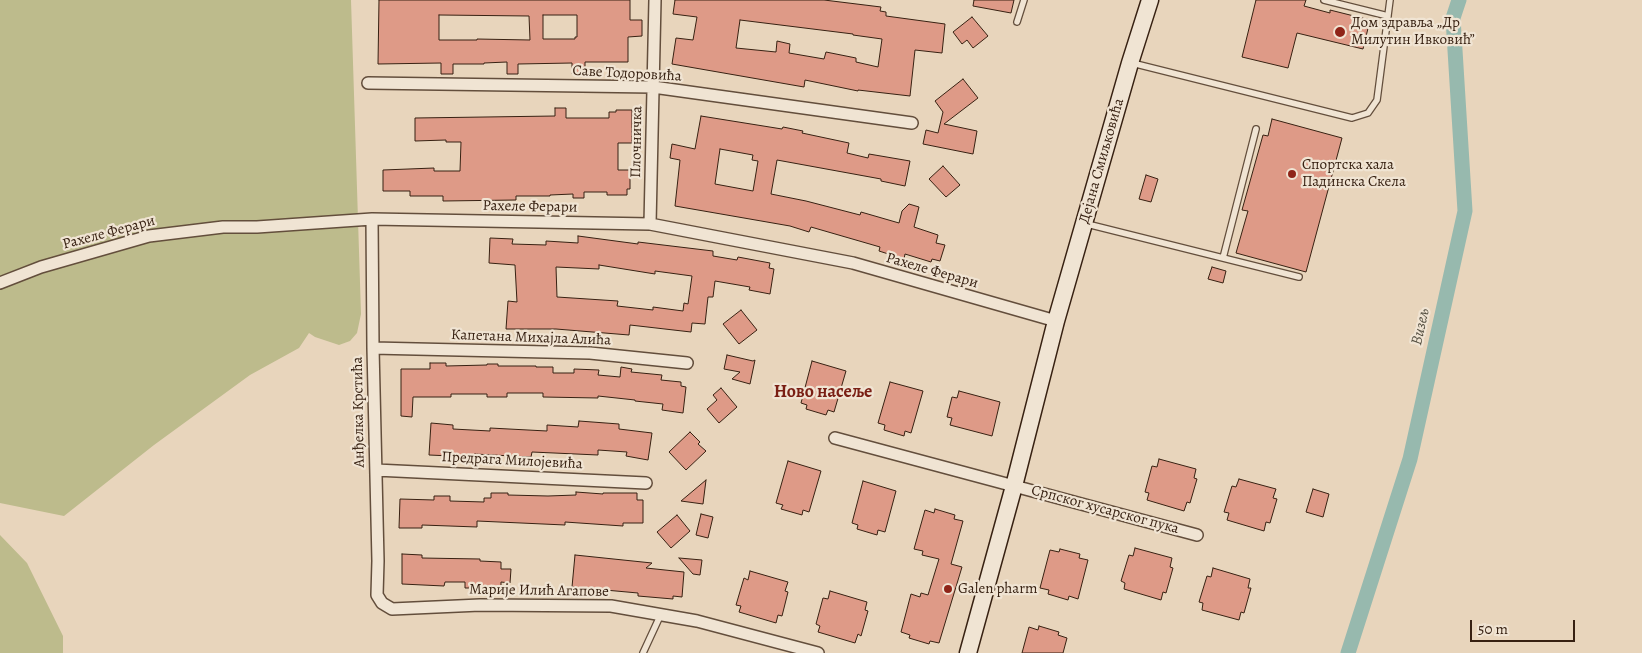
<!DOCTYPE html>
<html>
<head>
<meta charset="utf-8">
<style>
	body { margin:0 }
	#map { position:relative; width:1642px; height:653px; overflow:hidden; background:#e8d5bc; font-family:Alegreya,serif }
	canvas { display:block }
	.scale { position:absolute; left:1470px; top:620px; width:105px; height:22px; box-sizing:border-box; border:2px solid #372112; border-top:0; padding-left:6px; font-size:15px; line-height:18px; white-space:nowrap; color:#372112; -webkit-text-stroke:4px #f0e4d3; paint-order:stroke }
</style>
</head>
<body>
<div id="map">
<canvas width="1642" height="653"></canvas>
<div class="scale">50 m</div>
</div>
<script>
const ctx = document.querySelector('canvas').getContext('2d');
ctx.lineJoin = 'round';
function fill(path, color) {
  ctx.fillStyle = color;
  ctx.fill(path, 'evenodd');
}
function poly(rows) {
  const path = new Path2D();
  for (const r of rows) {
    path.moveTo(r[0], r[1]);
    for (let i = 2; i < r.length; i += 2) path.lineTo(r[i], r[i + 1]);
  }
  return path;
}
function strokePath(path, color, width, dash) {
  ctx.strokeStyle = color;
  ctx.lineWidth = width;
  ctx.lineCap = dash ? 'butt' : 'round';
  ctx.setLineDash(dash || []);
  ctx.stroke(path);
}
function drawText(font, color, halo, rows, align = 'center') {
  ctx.font = font + ' Alegreya,serif';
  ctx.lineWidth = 4.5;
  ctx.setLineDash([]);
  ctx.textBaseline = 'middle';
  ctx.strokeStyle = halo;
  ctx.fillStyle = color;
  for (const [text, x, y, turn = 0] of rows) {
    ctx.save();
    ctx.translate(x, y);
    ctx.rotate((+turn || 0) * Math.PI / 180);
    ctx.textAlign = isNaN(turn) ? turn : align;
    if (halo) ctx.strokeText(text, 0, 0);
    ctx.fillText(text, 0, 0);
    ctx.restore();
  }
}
fill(poly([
	[0,0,351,0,361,314,357,333,350,341,339,345,315,337,309,333,299,348,250,375,154,445,64,516,0,503],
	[0,535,27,563,63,636,63,653,0,653]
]), '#bdbb8c');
strokePath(poly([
	[1348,653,1410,459,1465,211,1453,18,1459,0]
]), '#97b9ae', 15);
const building = poly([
	[379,0,630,0,630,20,642,20,642,36,628,37,628,62,585,62,585,74,572,74,572,63,518,64,518,74,507,74,507,62,484,63,484,64,453,64,453,74,441,74,441,63,378,64,379,0],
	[439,15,529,16,530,40,477,39,477,40,439,40,439,15],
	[543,15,577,15,577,37,575,37,575,39,543,39,543,15],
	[675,0,824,0,881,7,880,11,886,12,886,16,945,24,942,53,915,50,910,96,858,90,858,91,805,80,804,87,672,64,676,38,693,40,697,17,673,14,675,0],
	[740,20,853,34,853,35,882,39,878,67,856,62,856,58,826,52,824,59,789,53,790,44,777,41,776,52,736,48,740,20],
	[974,0,1014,0,1011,13,973,6,974,0],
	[1256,0,1306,0,1304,6,1330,13,1330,10,1370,20,1363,49,1297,33,1288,68,1242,57,1256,0],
	[972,17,988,36,973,48,967,40,962,44,953,32,972,17],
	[963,79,978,98,944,124,977,131,973,154,923,144,926,130,938,133,943,112,935,101,963,79],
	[555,108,566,108,566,118,609,118,609,112,616,112,616,110,632,110,632,143,618,143,618,170,630,170,630,189,627,189,627,195,607,195,607,192,584,192,584,198,573,198,573,194,550,195,550,196,516,196,516,200,443,201,443,196,410,196,410,191,383,191,383,170,434,168,434,171,460,171,461,142,446,142,446,140,415,141,415,118,555,116,555,108],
	[701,116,782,129,783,127,803,131,802,133,849,143,847,153,868,158,869,154,910,161,905,186,881,181,881,179,777,160,771,194,806,201,860,215,861,212,899,223,902,211,909,204,919,207,914,227,938,235,936,243,945,245,940,261,932,259,931,262,905,254,904,259,879,251,880,247,811,227,809,232,790,226,675,206,680,160,670,158,672,144,695,149,701,116],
	[720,149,753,155,752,160,758,161,753,191,715,184,720,149],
	[1272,119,1342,138,1306,272,1236,253,1248,211,1242,210,1263,135,1268,136,1272,119],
	[943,166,960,185,946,197,929,179,943,166],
	[1146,175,1158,179,1151,202,1139,199,1146,175],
	[578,236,638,244,638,242,713,251,713,256,737,260,738,257,770,263,769,268,774,269,770,294,749,290,750,287,715,281,713,297,708,297,705,324,692,323,691,332,630,325,629,335,556,329,506,329,508,301,517,302,515,265,489,263,490,238,513,239,512,244,546,245,546,241,578,243,578,236],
	[599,265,655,274,655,271,692,276,688,304,684,303,683,311,653,307,653,310,617,306,618,301,557,297,556,267,599,269,599,265],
	[1212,267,1226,271,1223,283,1208,279,1212,267],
	[741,310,757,330,739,344,723,324,741,310],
	[727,355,753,361,755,360,750,384,732,379,740,372,724,369,727,355],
	[812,361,846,371,834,412,828,410,826,415,806,409,807,405,801,403,812,361],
	[430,363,446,363,446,366,487,365,487,364,498,364,498,366,536,366,536,367,553,367,553,373,574,373,574,369,599,370,598,375,620,377,621,367,632,369,631,372,662,375,661,380,681,382,681,386,686,387,683,413,662,410,663,404,635,401,635,400,598,396,598,398,543,397,543,393,507,393,507,397,487,397,487,394,451,394,451,397,413,397,412,417,401,416,401,369,430,369,430,363],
	[890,382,923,391,911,433,905,431,904,436,884,430,885,425,878,423,890,382],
	[721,388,737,407,719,423,707,409,717,400,713,395,721,388],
	[959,391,1000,402,992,436,950,425,952,418,947,417,952,397,957,398,959,391],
	[579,421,619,424,619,429,652,433,648,460,626,456,627,452,598,450,598,455,532,452,531,457,474,454,474,457,429,455,431,423,453,425,453,429,490,431,490,428,547,431,547,425,578,427,579,421],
	[690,432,700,442,698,444,706,451,686,470,669,452,690,432],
	[1159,459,1196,469,1194,478,1197,479,1190,503,1187,502,1184,511,1147,500,1149,493,1145,492,1152,466,1157,467,1159,459],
	[788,461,821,471,809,512,803,510,802,515,781,509,783,505,776,503,788,461],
	[1239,479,1276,489,1273,498,1277,499,1270,523,1266,522,1264,531,1227,520,1229,513,1224,512,1232,486,1236,487,1239,479],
	[706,480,703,504,681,501,706,480],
	[863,481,896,491,885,532,878,530,877,535,857,529,858,525,852,523,863,481],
	[1313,489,1329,494,1323,517,1306,512,1313,489],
	[576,492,603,494,603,493,637,493,637,500,643,500,643,523,623,523,623,526,565,522,565,525,477,521,477,527,422,525,422,528,399,528,400,499,434,500,434,496,450,496,450,501,484,502,484,498,491,498,491,493,508,493,508,495,548,496,576,495,576,492],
	[935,509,955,515,954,519,963,521,951,564,962,567,939,643,930,641,929,644,909,638,910,635,901,632,911,594,920,597,921,593,928,595,939,559,922,555,923,551,914,549,925,510,934,513,935,509],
	[701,514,713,517,708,538,696,535,701,514],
	[677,515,690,531,671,548,657,532,677,515],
	[1135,548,1172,558,1170,567,1173,568,1166,593,1163,592,1161,600,1124,589,1125,583,1121,581,1129,555,1133,556,1135,548],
	[1060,549,1080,554,1079,558,1088,560,1078,599,1069,596,1068,600,1048,594,1049,590,1040,588,1050,550,1059,552,1060,549],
	[402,554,422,555,422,558,480,559,480,561,501,562,501,569,511,569,510,583,501,582,501,588,465,588,465,582,445,582,444,586,402,584,402,554],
	[575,555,652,563,646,568,684,572,682,597,673,596,673,599,638,596,638,593,572,587,575,555],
	[679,558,702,560,700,575,693,574,679,558],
	[1213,568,1250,579,1248,588,1251,588,1244,613,1241,612,1239,620,1202,610,1203,603,1199,602,1207,576,1211,577,1213,568],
	[750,571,788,582,785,591,788,592,782,616,778,615,776,623,739,612,741,606,736,605,744,578,748,580,750,571],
	[830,591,867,602,865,610,868,611,861,636,858,634,855,643,818,632,820,626,816,624,823,598,828,599,830,591],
	[1039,626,1059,632,1058,635,1067,638,1063,653,1022,653,1029,627,1038,630,1039,626]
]);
fill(building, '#de9a87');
strokePath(building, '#372112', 1);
const lane = poly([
	[1324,0,1388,16],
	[1017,22,1024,0],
	[1132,63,1352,118,1368,113,1377,100,1390,0],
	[1087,224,1299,277],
	[1223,258,1256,129],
	[643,653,661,614]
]);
const street = poly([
	[368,83,653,87,912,123],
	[372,219,373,348,378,561,377,595,382,603,392,609,480,605,611,606,697,621,818,653],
	[650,224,655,0],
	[0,283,41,267,149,236,223,227,257,227,372,219,650,224,853,263,1056,321],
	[373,348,590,353,687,363],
	[835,438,1197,535],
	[376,470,646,483]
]);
const secondary = poly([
	[968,653,1014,486,1056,321,1130,63,1150,0]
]);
strokePath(lane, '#634e3c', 8);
strokePath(street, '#634e3c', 14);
strokePath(secondary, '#372112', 19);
strokePath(lane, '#f0e4d3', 5.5);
strokePath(street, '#f0e4d3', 11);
strokePath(secondary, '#f0e4d3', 16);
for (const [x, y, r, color] of [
	[1340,32,6,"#8f2418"],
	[1292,174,5,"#8f2418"],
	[948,589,5,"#8f2418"]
]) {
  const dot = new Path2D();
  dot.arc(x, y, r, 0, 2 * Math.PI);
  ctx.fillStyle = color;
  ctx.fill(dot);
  strokePath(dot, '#f0e4d3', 2);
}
drawText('15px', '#372112', '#f0e4d3', [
	["Дом здравља „Др",1351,23],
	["Милутин Ивковић”",1351,40],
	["Спортска хала",1302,165],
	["Падинска Скела",1302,182],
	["Galen pharm",958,589]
], 'left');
drawText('15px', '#372112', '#f0e4d3', [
	["Саве Тодоровића",627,74,3],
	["Плочничка",637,142,-89],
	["Дејана Смиљковића",1102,161,-74],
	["Рахеле Ферари",530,207,1],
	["Рахеле Ферари",109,233,-15],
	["Рахеле Ферари",932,271,16],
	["Капетана Михајла Алића",531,338,2],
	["Анђелка Крстића",359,412,-91],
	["Предрага Милојевића",512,461,3],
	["Српског хусарског пука",1105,510,15],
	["Марије Илић Агапове",539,591,1]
]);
drawText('italic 16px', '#544f41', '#f0e4d3', [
	["Визељ",1421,327,-77]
]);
drawText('bold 18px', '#7a1f14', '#f0e4d3', [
	["Ново насеље",823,393]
]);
</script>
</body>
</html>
